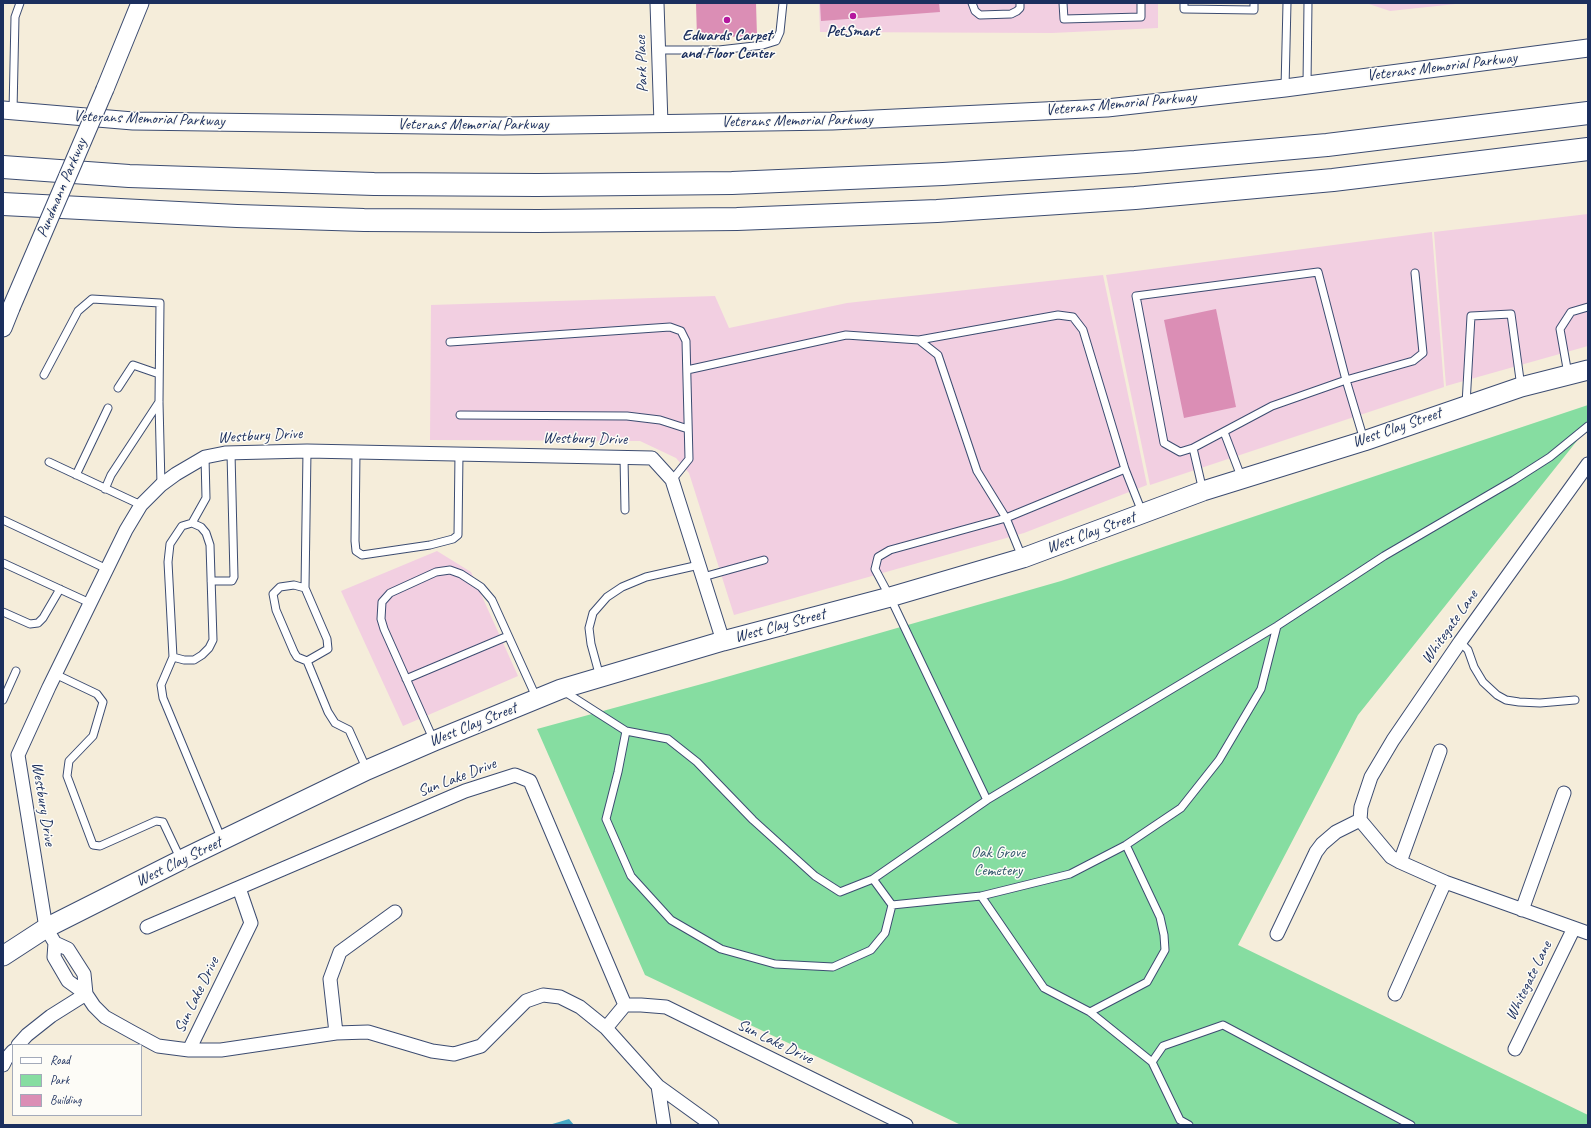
<!DOCTYPE html>
<html>
<head>
<meta charset="utf-8">
<style>
	body { margin:0 }
	#map { position:relative; width:1591px; height:1128px; overflow:hidden; background:#f5edda; font-family:Caveat,sans-serif }
	canvas { display:block }
	.frame { position:absolute; inset:0; border:4px solid #1b2f5e; pointer-events:none }
	.legend { position:absolute; left:12px; top:1044px; width:130px; height:72px; box-sizing:border-box; background:#fdfcf7; border:1px solid #a3aaba; margin:0; padding:5px 7px; list-style:none; font-size:12px; color:#1b2f5e }
	.legend li { display:flex; align-items:center; gap:8px; height:20px }
	.legend b { width:20px; border:1px solid #a3aaba }
</style>
</head>
<body>
<div id="map">
<canvas width="1591" height="1128"></canvas>
<div class="frame"></div>
<ul class="legend">
<li><b style="height:5px;background:#fff"></b>Road</li>
<li><b style="height:11px;background:#86dda1"></b>Park</li>
<li><b style="height:11px;background:#db8eb5"></b>Building</li>
</ul>
</div>
<script>
const ctx = document.querySelector('canvas').getContext('2d');
ctx.lineJoin = 'round';
function fill(path, color) {
  ctx.fillStyle = color;
  ctx.fill(path, 'evenodd');
}
function poly(rows) {
  const path = new Path2D();
  for (const r of rows) {
    path.moveTo(r[0], r[1]);
    for (let i = 2; i < r.length; i += 2) path.lineTo(r[i], r[i + 1]);
  }
  return path;
}
function strokePath(path, color, width, dash) {
  ctx.strokeStyle = color;
  ctx.lineWidth = width;
  ctx.lineCap = dash ? 'butt' : 'round';
  ctx.setLineDash(dash || []);
  ctx.stroke(path);
}
function drawText(font, color, halo, rows, align = 'center') {
  ctx.font = font + ' Caveat,sans-serif';
  ctx.lineWidth = 3;
  ctx.setLineDash([]);
  ctx.textBaseline = 'middle';
  ctx.strokeStyle = halo;
  ctx.fillStyle = color;
  for (const [text, x, y, turn = 0] of rows) {
    ctx.save();
    ctx.translate(x, y);
    ctx.rotate((+turn || 0) * Math.PI / 180);
    ctx.textAlign = isNaN(turn) ? turn : align;
    if (halo) ctx.strokeText(text, 0, 0);
    ctx.fillText(text, 0, 0);
    ctx.restore();
  }
}
fill(poly([
	[819,3,1158,3,1158,28,1052,33,820,32],
	[1366,3,1465,3,1390,11],
	[1588,214,1588,346,1446,386,1434,232],
	[1432,232,1444,387,1150,485,1106,275],
	[1103,275,1147,485,1024,533,734,615,689,473,676,458,640,441,430,440,431,305,715,296,729,328,847,303],
	[437,551,471,572,518,676,403,726,341,591]
]), '#f2cfe1');
fill(poly([
	[1588,405,1588,427,1358,715,1238,945,1588,1115,1588,1125,961,1125,645,975,537,729,709,682,1061,581]
]), '#86dda1');
fill(poly([
	[569,1119,574,1125,549,1125]
]), '#45a8c5');
fill(poly([
	[696,3,756,3,757,36,697,38],
	[820,3,939,3,940,12,821,21],
	[1216,309,1236,407,1184,418,1164,320]
]), '#db8eb5');
const service = poly([
	[972,3,975,11,980,15,1011,14,1017,11,1020,8,1020,3],
	[1063,3,1064,19,1141,17,1141,3],
	[1184,3,1184,9,1254,10,1254,3],
	[658,50,719,50,763,45,776,41,780,32,783,3],
	[1307,84,1308,3],
	[1285,88,1287,3],
	[13,111,15,17,20,3],
	[919,340,1058,315,1073,317,1083,330,1125,469,1142,512],
	[450,342,670,327,681,331,686,341,689,459,672,480],
	[687,370,846,335,919,340,938,355,977,471,1006,518,1022,557],
	[1568,374,1560,329,1571,312,1588,307],
	[44,375,78,311,92,299,160,303,159,402,161,485],
	[118,388,133,365,159,374],
	[1466,404,1471,316,1511,314,1521,387],
	[460,415,627,416,660,420,688,429],
	[1224,432,1242,479],
	[1364,440,1346,380,1413,361,1423,353,1415,273],
	[1193,448,1272,406,1346,380,1318,272,1136,296,1164,443,1180,452,1193,448,1203,491],
	[356,452,355,541,356,551,362,555,430,545,453,539,458,535,459,454],
	[205,457,206,498,192,523,182,526,170,544,168,562,173,657,161,685,163,698,222,840],
	[624,457,625,510],
	[49,462,141,505],
	[1125,469,1006,518,890,550,878,557,875,569,890,597,987,800,873,879,892,905,981,896,1044,988,1090,1012,1152,1062,1180,1120,1189,1125],
	[76,475,108,408],
	[105,489,111,475,159,402],
	[3,520,107,569],
	[3,563,90,603],
	[703,577,764,560],
	[211,581,232,581,234,577,231,453],
	[305,588,294,585,280,587,273,594,276,610,294,652,297,657,307,661,328,712,335,723,349,730,367,770],
	[3,612,30,624,38,623,43,618,60,589],
	[1460,642,1468,650,1474,667,1483,682,1497,695,1506,700,1519,702,1540,703,1575,700],
	[173,657,184,660,194,660,202,655,209,648,213,640,210,545,206,533,201,527,192,523],
	[307,661,328,649,327,639,305,588,307,451],
	[55,674,97,694,103,702,93,736,69,761,67,776,93,845,100,846,156,821,163,822,181,860],
	[600,677,591,644,589,628,593,613,607,597,622,587,646,577,699,565],
	[406,679,508,636],
	[565,692,626,731,668,739,697,762,753,820,815,876,840,892,873,879],
	[3,700,16,671],
	[626,731,618,772,606,819,631,876,671,920,721,949,775,964,833,967,871,950,885,933,892,905],
	[434,741,384,629,381,619,382,602,390,593,436,572,450,570,461,574,481,587,492,600,537,699],
	[987,800,1277,626,1384,556,1514,480,1550,457,1588,426],
	[981,896,1070,874,1126,845,1181,808,1219,760,1261,689,1277,626],
	[1090,1012,1147,982,1165,950,1164,935,1160,917,1126,845],
	[1152,1062,1163,1046,1223,1025,1411,1125]
]);
const minor = poly([
	[657,3,661,124],
	[1588,464,1460,642,1393,740,1371,777,1361,807,1360,820,1391,857,1400,862,1445,882,1588,933],
	[1400,862,1440,751],
	[1522,910,1564,793],
	[147,927,465,791,515,775,530,781,625,1005],
	[1277,934,1316,852,1322,844,1336,832,1360,820],
	[55,943,68,949,84,974,86,994],
	[1395,994,1445,882],
	[606,1028,625,1005,641,1005,666,1007,906,1125],
	[336,1033,330,979,340,952,395,912],
	[18,1045,27,1035,51,1016,86,994],
	[1515,1049,1574,928],
	[189,1050,251,923,239,888],
	[3,1065,6,1059,13,1051],
	[658,1086,664,1125],
	[712,1125,658,1086,606,1028,580,1007,560,997,543,995,526,1001,481,1046,454,1054,432,1051,368,1032,336,1033,221,1050,189,1050,158,1046,132,1032,105,1017,94,1006,86,994,68,981,54,957,55,943,46,928,18,755,49,687,126,530,141,505,161,485,176,474,205,457,225,453,307,451,652,458,672,480,723,641]
]);
const tertiary = poly([
	[105,89,140,3],
	[3,110,133,121,427,125,503,126,832,121,1107,108,1285,88,1588,48],
	[3,328,11,308]
]);
const secondary = poly([
	[3,956,46,928,181,860,367,770,434,741,561,689,723,641,890,597,1023,558,1203,491,1364,441,1521,387,1588,370]
]);
const motorway = poly([
	[3,167,129,176,374,184,537,185,732,183,943,174,1135,162,1327,145,1588,113],
	[3,204,237,216,364,220,538,221,737,219,937,211,1135,198,1333,180,1588,149]
]);
strokePath(service, '#3c4c71', 9);
strokePath(minor, '#3c4c71', 15);
strokePath(tertiary, '#3c4c71', 19);
strokePath(secondary, '#3c4c71', 21);
strokePath(motorway, '#3c4c71', 24);
strokePath(service, '#fff', 7);
strokePath(minor, '#fff', 13);
strokePath(tertiary, '#fff', 17);
strokePath(secondary, '#fff', 19);
strokePath(motorway, '#fff', 22);
const tertiaryBridge = poly([
	[11,308,105,89]
]);
strokePath(tertiaryBridge, '#3c4c71', 19, []);
strokePath(tertiaryBridge, '#fff', 17);
for (const [x, y, r, color] of [
	[853,16,4,"#b5179e"],
	[727,20,4,"#b5179e"]
]) {
  const dot = new Path2D();
  dot.arc(x, y, r, 0, 2 * Math.PI);
  ctx.fillStyle = color;
  ctx.fill(dot);
  strokePath(dot, '#fdfcf7', 1.5);
}
drawText('bold 16px', '#1b2f5e', '#fdfcf7', [
	["PetSmart",853,32],
	["Edwards Carpet",727,36],
	["and Floor Center",727,54]
]);
drawText('16px', '#1b2f5e', '#fdfcf7', [
	["Park Place",642,64,-92],
	["Veterans Memorial Parkway",1442,67,-7],
	["Veterans Memorial Parkway",1121,104,-5],
	["Veterans Memorial Parkway",149,119,2],
	["Veterans Memorial Parkway",797,121,-1],
	["Veterans Memorial Parkway",473,125],
	["Pundmann Parkway",62,188,-67],
	["West Clay Street",1397,428,-19],
	["Westbury Drive",260,436,-3],
	["Westbury Drive",585,439,1],
	["West Clay Street",1091,533,-20],
	["West Clay Street",780,626,-15],
	["Whitegate Lane",1450,627,-55],
	["West Clay Street",473,725,-22],
	["Sun Lake Drive",457,778,-21],
	["Westbury Drive",43,804,81],
	["West Clay Street",179,862,-26],
	["Whitegate Lane",1529,981,-64],
	["Sun Lake Drive",197,995,-64],
	["Sun Lake Drive",775,1042,26]
]);
drawText('16px', '#365a6f', '#fdfcf7', [
	["Oak Grove",998,853],
	["Cemetery",998,871]
]);
</script>
</body>
</html>
